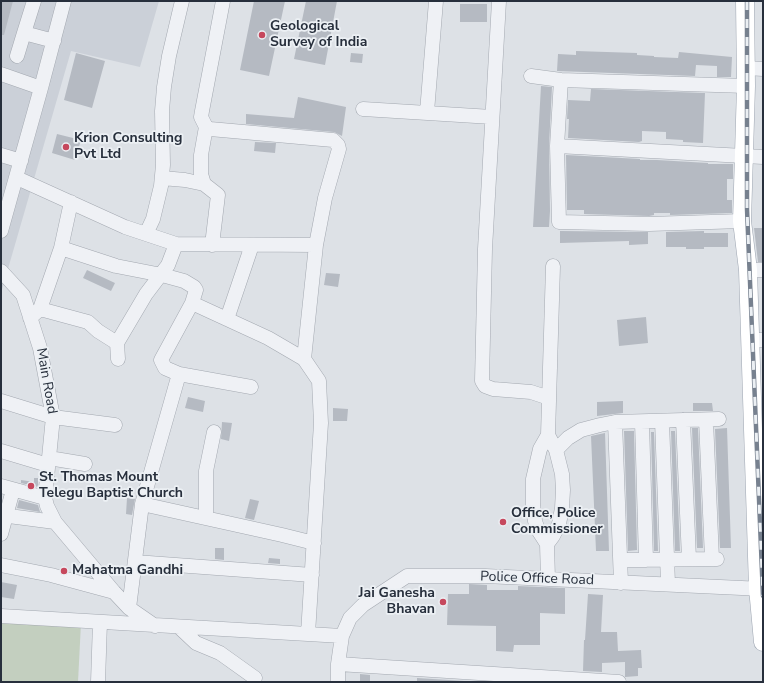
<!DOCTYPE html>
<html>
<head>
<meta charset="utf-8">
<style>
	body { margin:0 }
	#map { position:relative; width:764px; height:683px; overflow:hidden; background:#dde1e6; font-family:"Nunito Sans",sans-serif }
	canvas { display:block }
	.frame { position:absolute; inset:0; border:2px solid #272f3c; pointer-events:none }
</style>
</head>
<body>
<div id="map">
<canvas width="764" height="683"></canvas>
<div class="frame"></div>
</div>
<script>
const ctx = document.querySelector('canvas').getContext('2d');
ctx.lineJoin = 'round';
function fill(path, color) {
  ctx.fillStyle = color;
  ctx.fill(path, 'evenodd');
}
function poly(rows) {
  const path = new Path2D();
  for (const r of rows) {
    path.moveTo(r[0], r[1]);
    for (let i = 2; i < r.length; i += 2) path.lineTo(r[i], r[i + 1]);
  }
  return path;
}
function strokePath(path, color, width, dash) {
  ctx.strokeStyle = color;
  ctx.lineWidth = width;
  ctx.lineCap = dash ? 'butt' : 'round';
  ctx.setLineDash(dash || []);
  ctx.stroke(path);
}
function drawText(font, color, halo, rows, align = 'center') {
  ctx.font = font + ' "Nunito Sans",sans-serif';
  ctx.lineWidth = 3.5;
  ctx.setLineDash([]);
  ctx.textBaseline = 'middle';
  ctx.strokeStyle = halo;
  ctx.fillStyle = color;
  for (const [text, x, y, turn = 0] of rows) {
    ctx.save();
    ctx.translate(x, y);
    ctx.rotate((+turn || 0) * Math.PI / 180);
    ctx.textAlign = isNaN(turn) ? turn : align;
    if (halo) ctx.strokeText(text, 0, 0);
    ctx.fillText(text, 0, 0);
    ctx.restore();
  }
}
fill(poly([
	[1,1,159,1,140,67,71,51,1,293]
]), '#cbd0d8');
fill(poly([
	[1,618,81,623,78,682,1,682]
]), '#c3cfbf');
fill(poly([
	[1,1,13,1,4,35,1,35],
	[254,1,285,1,269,76,240,70],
	[306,1,337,1,325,65,294,59],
	[460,4,487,4,487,22,460,22],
	[576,51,637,53,637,55,654,56,654,57,678,58,679,52,732,57,731,77,717,77,717,66,696,65,695,76,557,71,558,54,576,55],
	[76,53,105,61,92,108,64,100],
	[351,53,363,54,362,63,350,62],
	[541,86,552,87,549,146,550,211,549,227,533,227],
	[591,89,705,93,703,143,683,142,683,140,666,139,666,132,642,131,642,141,639,142,568,138,569,119,567,119,568,100,590,101],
	[298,97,346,107,342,136,334,132,246,124,246,114,294,118],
	[57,134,81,140,75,160,52,153],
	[255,142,276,143,275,153,254,151],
	[566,155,640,159,640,160,657,160,708,163,708,164,733,164,733,179,727,179,727,200,732,200,732,213,670,215,670,213,654,213,654,215,649,216,584,214,584,210,567,210],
	[754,228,763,228,763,262,758,262],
	[560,231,648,232,648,244,629,245,629,241,560,243],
	[704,231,704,233,728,233,728,247,704,247,704,249,686,249,686,247,666,247,666,232],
	[87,270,115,283,111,291,83,278],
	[326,273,340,274,338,287,324,285],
	[646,317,648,343,619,346,617,320],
	[188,397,205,401,203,412,185,408],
	[623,401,623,413,597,416,597,402],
	[693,403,712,403,713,411,693,411],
	[333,408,348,409,347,421,333,421],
	[222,422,232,423,229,441,221,439],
	[692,428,698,428,703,548,697,548],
	[727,428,731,548,720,548,715,429],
	[624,431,634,431,637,550,628,551],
	[671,431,675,431,680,551,675,551],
	[651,432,654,432,658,551,654,551],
	[605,433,609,551,596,551,591,436],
	[34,478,38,478,38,487,21,483,21,480,34,482],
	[127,498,135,499,132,515,126,514],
	[250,499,259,501,254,520,245,518],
	[19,500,38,505,40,512,17,508],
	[215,548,224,548,224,560,215,559],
	[269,558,280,559,280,564,268,563],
	[1,582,17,585,14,599,1,597],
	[469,584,487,585,487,590,518,590,518,586,565,588,565,614,540,613,540,645,514,645,513,652,496,651,496,626,447,625,448,594,469,594],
	[588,594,603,595,601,632,617,632,618,651,641,650,642,668,638,668,638,676,625,677,625,662,602,663,602,672,583,671,584,640,585,640],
	[360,674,370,675,370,682,360,682],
	[417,678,480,682,417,682]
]), '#b5bac2');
const minor = poly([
	[34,1,24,33,54,41],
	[223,1,202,111,201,117,206,127,210,129,333,140,338,145,339,149,325,198,316,245,304,359],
	[499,1,485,249,482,381,485,386,493,389,531,392,549,398],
	[17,56,24,33],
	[746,68,763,69],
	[1,74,41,88],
	[531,76,561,80,746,86],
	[561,80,557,146,559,222,649,224,742,221],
	[363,109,492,117],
	[427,112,436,1],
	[557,146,763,157],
	[1,155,21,161],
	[17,178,125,227,176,244,316,245],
	[162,178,185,180,204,184,218,195,212,245],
	[204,184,201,174,201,155,206,127],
	[1,231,41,88,64,1],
	[146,234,153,219,161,186,163,165,162,111,164,87,169,56,182,1],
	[61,248,116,266,162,275,184,281,194,287,196,290,192,303,268,338,304,359,319,381,321,423,308,634],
	[748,270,763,270],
	[1,271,23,295,40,348,53,417,45,498,47,506,55,522,114,592,129,608,155,626],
	[192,303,161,360,165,368,179,374,251,387],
	[40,309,88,322,98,331,117,343],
	[30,318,40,309,61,248,71,202],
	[227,319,252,245],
	[750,340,763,340],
	[118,359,117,343,146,294,168,265,176,244],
	[1,401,53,417,115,425],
	[683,420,689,559],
	[706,420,712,559],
	[662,421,668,584],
	[615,422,621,583],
	[642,422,646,560],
	[556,450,568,438,581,430,600,425,615,422,719,419],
	[1,451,48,465],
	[49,458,85,464],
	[1,486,45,498],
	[142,504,282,535,314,543],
	[1,515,55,522],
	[206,518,206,471,214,432],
	[1,534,13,490],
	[547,544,538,530,535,521,533,504,533,479,540,449,548,435],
	[621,560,717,559],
	[135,562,312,575],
	[1,565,51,575,114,592],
	[548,579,547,544,553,536,559,524,562,508,563,490,562,474,556,450,548,435,553,266],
	[129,608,142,504,179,374],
	[1,616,342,636],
	[179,627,196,643,220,653,255,678],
	[338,664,619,682],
	[98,682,100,622],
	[338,682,338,664,342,636,350,618,363,605,407,576,485,576,763,589]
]);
const major = poly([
	[745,1,746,86,742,221,748,270,758,588,763,642]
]);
strokePath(minor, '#a3a8b0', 15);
strokePath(major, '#9da5b1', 19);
strokePath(minor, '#eff1f5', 14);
strokePath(major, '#fff', 18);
const rail = poly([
	[747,1,747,209,763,596]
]);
strokePath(rail, '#77818f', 4.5);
strokePath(rail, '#ecf0f4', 3, [9]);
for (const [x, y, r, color] of [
	[262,35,4,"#c6485d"],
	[66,147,4,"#c6485d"],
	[31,486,4,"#c6485d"],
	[503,522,4,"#c6485d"],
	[64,571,4,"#c6485d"],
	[443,602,4,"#c6485d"]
]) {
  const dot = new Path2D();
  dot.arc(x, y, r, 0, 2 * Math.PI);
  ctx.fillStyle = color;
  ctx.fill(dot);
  strokePath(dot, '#ecf0f4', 1.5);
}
drawText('bold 14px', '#272f3c', '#ecf0f4', [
	["Geological",270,27],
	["Survey of India",270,43],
	["Krion Consulting",74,139],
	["Pvt Ltd",74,155],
	["St. Thomas Mount",39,478],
	["Telegu Baptist Church",39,494],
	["Office, Police",511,514],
	["Commissioner",511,530],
	["Mahatma Gandhi",72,571],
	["Jai Ganesha",435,594,"right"],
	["Bhavan",435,610,"right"]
], 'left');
drawText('14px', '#272f3c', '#ecf0f4', [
	["Main Road",46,381,80],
	["Police Office Road",537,579,2]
]);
</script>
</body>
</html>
